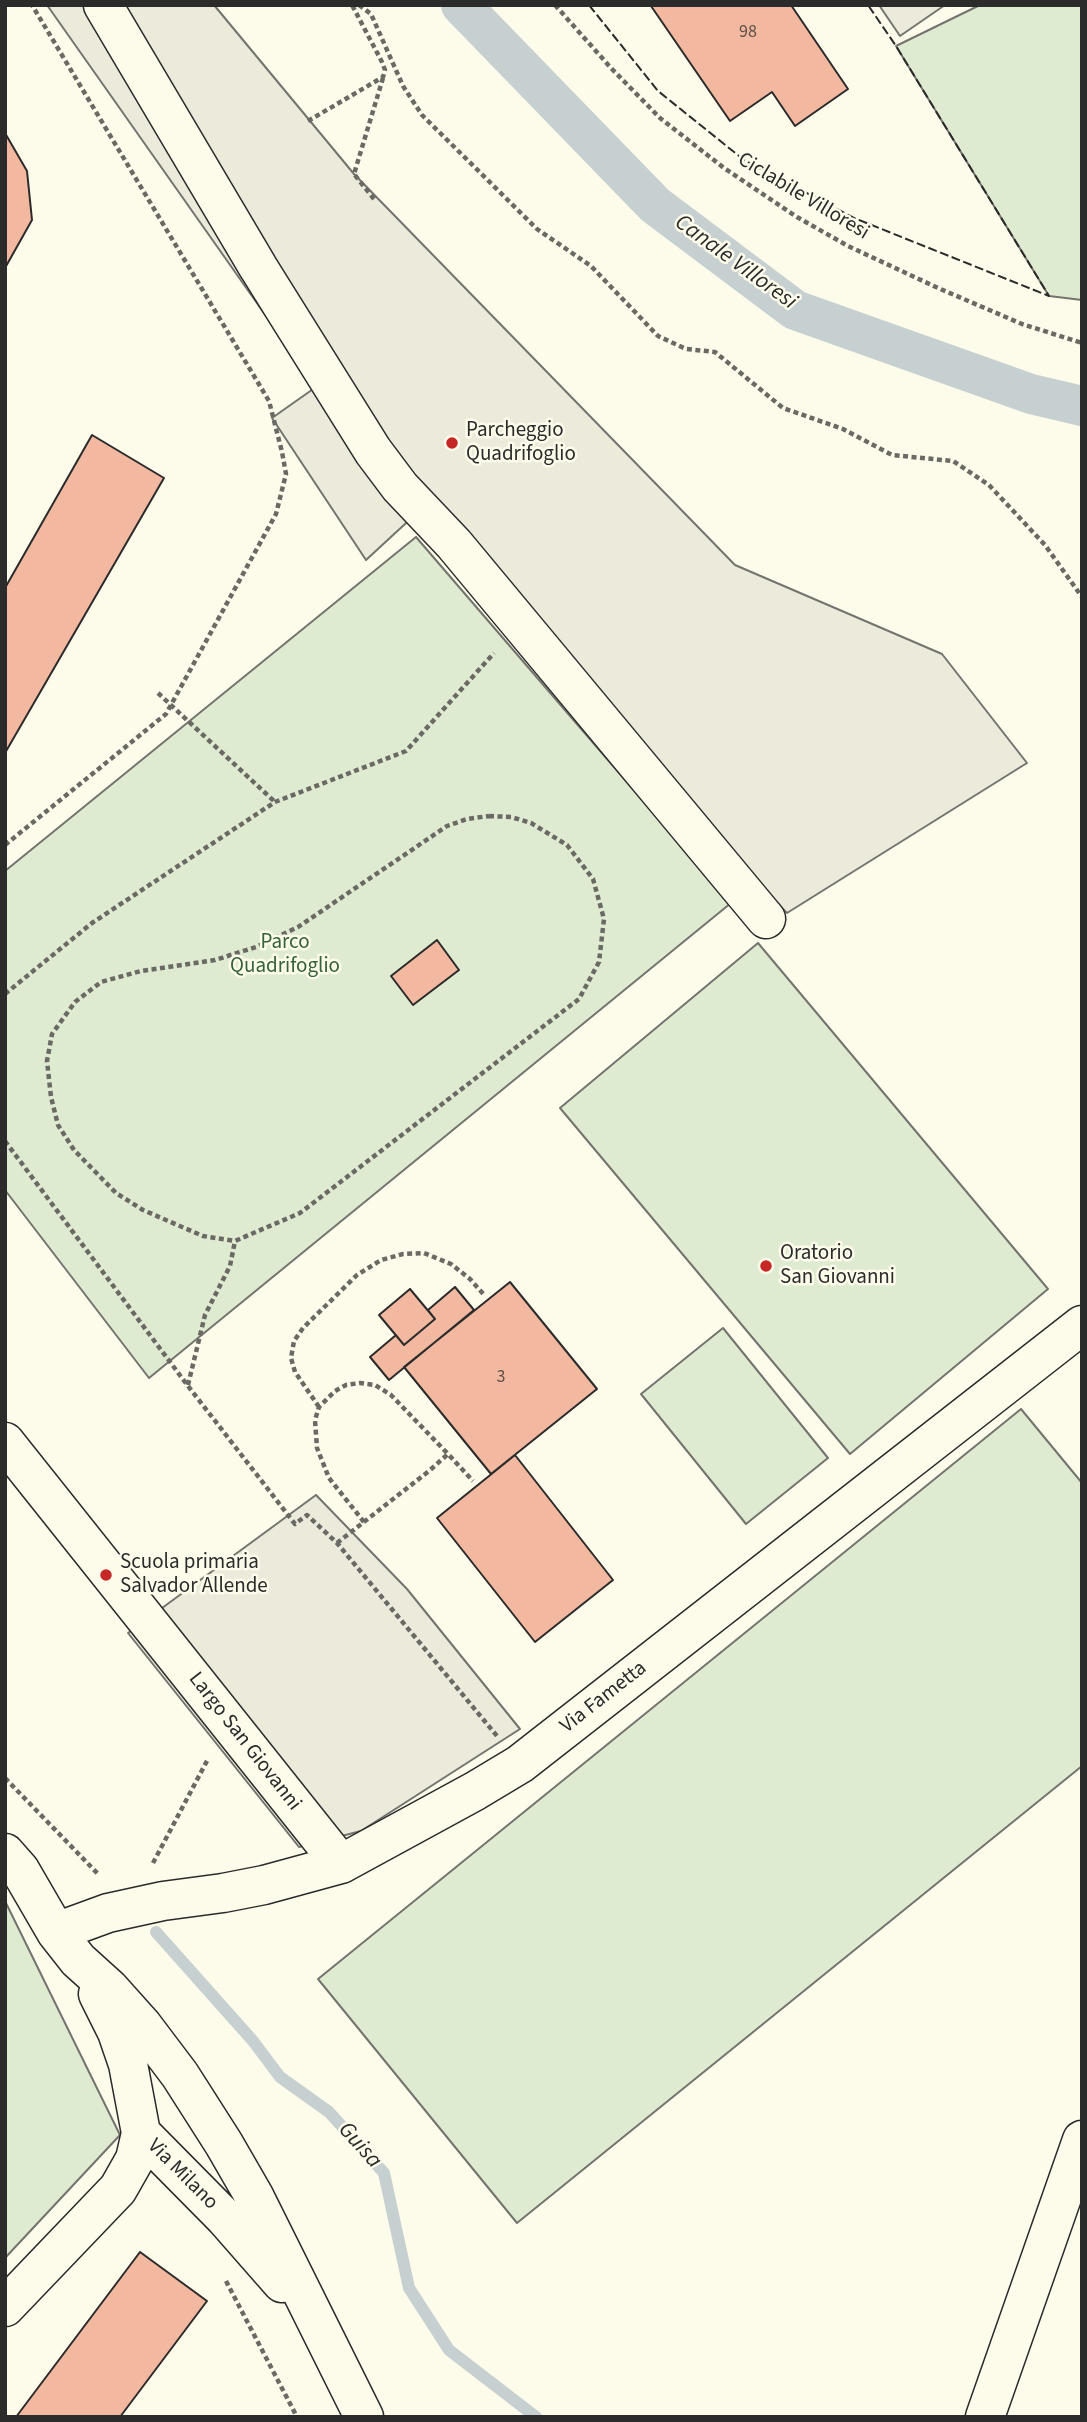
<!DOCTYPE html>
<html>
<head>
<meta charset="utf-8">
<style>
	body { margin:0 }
	#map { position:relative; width:1087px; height:2422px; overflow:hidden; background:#fdfbea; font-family:"Source Sans 3",sans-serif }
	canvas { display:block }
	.frame { position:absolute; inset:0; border:7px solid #2b2b2b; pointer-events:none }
</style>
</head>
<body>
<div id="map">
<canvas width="1087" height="2422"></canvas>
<div class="frame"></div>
</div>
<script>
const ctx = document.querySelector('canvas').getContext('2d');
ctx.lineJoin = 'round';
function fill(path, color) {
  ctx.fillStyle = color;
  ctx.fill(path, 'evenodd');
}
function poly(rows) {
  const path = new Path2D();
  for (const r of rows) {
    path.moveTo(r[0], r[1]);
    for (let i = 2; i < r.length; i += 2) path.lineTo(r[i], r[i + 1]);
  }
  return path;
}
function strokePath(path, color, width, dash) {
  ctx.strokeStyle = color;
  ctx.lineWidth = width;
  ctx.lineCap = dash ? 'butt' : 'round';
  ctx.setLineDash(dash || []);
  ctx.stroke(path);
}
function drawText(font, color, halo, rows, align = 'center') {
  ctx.font = font + ' "Source Sans 3",sans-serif';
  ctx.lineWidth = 5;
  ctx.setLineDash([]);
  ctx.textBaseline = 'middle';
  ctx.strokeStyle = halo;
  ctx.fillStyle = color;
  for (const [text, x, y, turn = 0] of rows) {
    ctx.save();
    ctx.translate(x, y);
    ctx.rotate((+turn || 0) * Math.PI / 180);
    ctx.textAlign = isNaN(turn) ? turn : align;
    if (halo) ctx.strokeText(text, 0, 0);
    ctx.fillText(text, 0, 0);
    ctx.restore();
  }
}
const green = poly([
	[980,5,1082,5,1082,300,1049,296,896,46,980,5],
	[416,537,731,903,149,1378,5,1190,5,871,416,537],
	[758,943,1048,1289,850,1454,560,1108,758,943],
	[723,1328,828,1458,746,1524,641,1394,723,1328],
	[1021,1409,1082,1483,1082,1766,517,2223,318,1979,1021,1409],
	[5,1901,120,2135,5,2258,5,1901]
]);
fill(green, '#deebd1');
strokePath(green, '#74746e', 2);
const parking = poly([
	[47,5,214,5,354,174,735,565,942,654,1027,763,787,913,513,631,418,512,366,560,272,418,316,387,47,5],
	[879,5,945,5,900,36,879,5],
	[316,1495,407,1589,520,1729,361,1831,299,1847,128,1633,316,1495]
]);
fill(parking, '#eceadb');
strokePath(parking, '#74746e', 2);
strokePath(poly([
	[156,1932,253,2041,280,2077,329,2112,384,2173,409,2288,449,2350,536,2417]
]), '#c7d0d0', 12);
strokePath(poly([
	[461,5,655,205,795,310,1031,394,1082,406]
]), '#c7d0d0', 40);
const building = poly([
	[791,5,848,89,795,126,772,92,730,121,651,6,791,5],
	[5,133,27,171,32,220,5,268,5,133],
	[92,435,164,478,5,753,5,588,92,435],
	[437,940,459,970,413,1005,391,976,437,940],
	[510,1282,597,1389,491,1474,404,1367,510,1282],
	[455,1287,474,1310,389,1380,370,1357,396,1335,404,1345,435,1319,428,1310,455,1287],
	[410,1289,435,1319,404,1345,379,1315,410,1289],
	[515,1455,613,1580,535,1642,437,1518,515,1455],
	[140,2252,207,2301,120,2417,16,2417,140,2252]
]);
fill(building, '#f2b8a0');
strokePath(building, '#2b2b2b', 2);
const minor = poly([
	[103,5,258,267,373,451,400,487,454,544,766,919],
	[5,1442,341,1864],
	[5,1853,20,1870,56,1932,78,1960,109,1988,143,2026,180,2075,224,2144,254,2196,364,2417],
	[56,1932,108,1913,163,1901,223,1893,264,1885,341,1864,475,1791,520,1764,1082,1325],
	[98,1994,117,2032,128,2064,141,2133,225,2218,282,2283],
	[5,2307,118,2189,135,2159,141,2133],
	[985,2417,1082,2140]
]);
strokePath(minor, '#2b2b2b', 41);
strokePath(poly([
	[359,5,371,14,403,86,422,115,537,229,591,266,658,336,686,349,715,352,783,408,843,429,892,455,953,461,989,485,1045,545,1082,597],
	[555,5,611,68,660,118,724,168,797,217,848,246,938,288,1022,324,1082,343],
	[308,121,383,77,385,70,382,62,352,5],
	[374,199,354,174,383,78],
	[158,693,275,802],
	[489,816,511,817,531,823,567,845,593,879,604,919,599,962,579,999,300,1213,235,1241,203,1236,143,1210,116,1193,74,1150,58,1125,51,1097,47,1061,52,1034,75,1002,101,982,141,971,215,960,256,947,298,927,447,826,467,819,489,816],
	[5,845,166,714,276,514,286,474,282,452,269,401,32,5],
	[5,994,92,923,275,802,406,751,494,653],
	[5,1141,188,1386,295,1524,307,1515,337,1543,497,1736],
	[188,1385,205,1315,230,1266,235,1241],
	[319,1407,295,1372,291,1358,294,1341,303,1328,357,1275,381,1260,403,1254,424,1253,451,1264,470,1279,485,1296],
	[364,1522,329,1478,317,1448,315,1420,319,1407,335,1391,346,1385,360,1383,375,1385,391,1395,448,1454],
	[337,1543,429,1471,448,1454,473,1481],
	[5,1778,99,1875],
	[153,1863,208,1759],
	[226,2281,297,2417]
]), '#6a6964', 4.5, [5, 3.5]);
strokePath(minor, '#fdfbea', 38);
strokePath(poly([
	[589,5,658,91,744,160,854,218,1049,296,896,46,868,5]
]), '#2b2b2b', 2, [9, 3.5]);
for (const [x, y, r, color] of [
	[452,443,7,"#c62828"],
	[766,1266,7,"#c62828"],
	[106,1575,7,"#c62828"]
]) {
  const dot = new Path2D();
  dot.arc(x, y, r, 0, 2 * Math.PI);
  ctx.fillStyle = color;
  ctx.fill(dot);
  strokePath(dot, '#fdfbea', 2.5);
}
drawText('18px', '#5d4e48', null, [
	["98",748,33],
	["3",501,1378]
]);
drawText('21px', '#2b2b2b', '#fdfbea', [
	["Ciclabile Villoresi",803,197,31],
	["Via Fametta",604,1698,-38],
	["Largo San Giovanni",244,1742,52],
	["Via Milano",182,2175,45]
]);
drawText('21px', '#2b2b2b', '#fdfbea', [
	["Parcheggio",466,431],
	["Quadrifoglio",466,455],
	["Oratorio",780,1254],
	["San Giovanni",780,1278],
	["Scuola primaria",120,1563],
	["Salvador Allende",120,1587]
], 'left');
drawText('21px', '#34623c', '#fdfbea', [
	["Parco",285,943],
	["Quadrifoglio",285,967]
]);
drawText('italic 23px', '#2b2b2b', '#fdfbea', [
	["Canale Villoresi",735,263,36],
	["Guisa",359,2146,48]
]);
</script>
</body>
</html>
